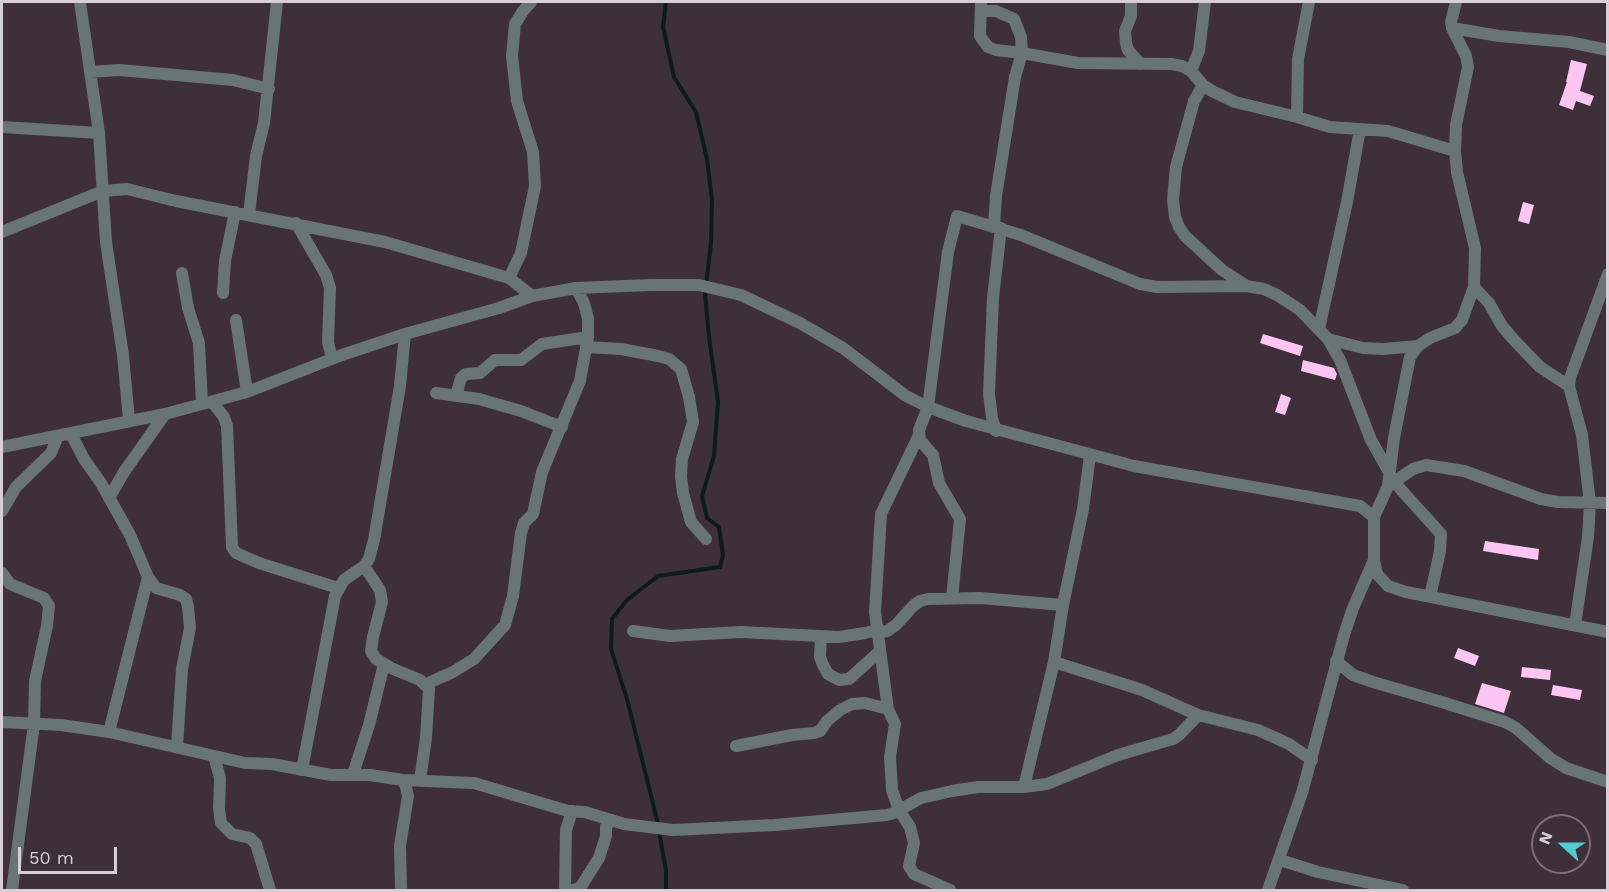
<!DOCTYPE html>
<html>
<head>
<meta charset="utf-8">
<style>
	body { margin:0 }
	#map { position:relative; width:1609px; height:892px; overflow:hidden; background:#3e2f3b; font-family:"Work Sans",sans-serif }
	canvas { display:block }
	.frame { position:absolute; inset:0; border:3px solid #d8cfd6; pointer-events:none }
	.north { position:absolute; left:1531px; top:814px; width:60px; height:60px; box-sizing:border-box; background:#3e2f3b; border:2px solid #7c6f79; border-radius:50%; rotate:291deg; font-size:16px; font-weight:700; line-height:24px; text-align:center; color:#d8cfd6 }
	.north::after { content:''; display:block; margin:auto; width:21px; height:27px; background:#52ccd0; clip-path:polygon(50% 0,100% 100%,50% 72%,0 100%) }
	.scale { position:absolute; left:18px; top:847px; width:99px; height:27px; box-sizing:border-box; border:3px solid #d8cfd6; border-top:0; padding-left:8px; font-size:18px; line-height:21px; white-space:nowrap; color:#d8cfd6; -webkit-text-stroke:4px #3e2f3b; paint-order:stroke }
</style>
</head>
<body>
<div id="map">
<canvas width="1609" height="892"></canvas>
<div class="frame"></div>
<div class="north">N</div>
<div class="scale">50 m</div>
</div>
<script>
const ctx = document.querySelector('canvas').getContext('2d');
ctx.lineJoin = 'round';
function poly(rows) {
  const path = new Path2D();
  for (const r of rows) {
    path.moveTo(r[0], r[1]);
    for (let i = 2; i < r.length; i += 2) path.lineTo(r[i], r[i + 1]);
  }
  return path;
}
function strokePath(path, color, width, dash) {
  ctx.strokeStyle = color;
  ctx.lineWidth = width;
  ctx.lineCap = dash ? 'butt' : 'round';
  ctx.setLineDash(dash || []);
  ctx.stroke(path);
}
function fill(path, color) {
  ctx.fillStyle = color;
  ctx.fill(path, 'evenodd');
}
strokePath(poly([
	[658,824,627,699,611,649,612,619,627,600,658,576,720,567,723,555,719,527,707,518,702,496,714,456,718,402,709,337,705,294,711,243,712,200,707,159,696,112,674,77,663,27,666,2],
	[659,832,666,870,666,890]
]), '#0c1c1c', 4);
fill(poly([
	[1571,60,1587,64,1580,91,1594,96,1590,106,1576,101,1573,110,1559,105,1567,82,1566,82],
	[1523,202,1534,205,1529,224,1518,221],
	[1263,334,1303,346,1300,356,1260,343],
	[1303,360,1334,368,1337,374,1335,380,1301,371],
	[1281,394,1291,398,1285,415,1275,412],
	[1485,541,1539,549,1538,560,1483,551],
	[1458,648,1479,656,1475,666,1454,658],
	[1522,667,1551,670,1550,680,1521,677],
	[1482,683,1511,691,1504,713,1475,704],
	[1553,685,1582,690,1580,700,1551,695]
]), '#fdc6f2');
strokePath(poly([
	[80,2,99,133,106,242,123,355,129,420],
	[981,2,980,36,988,47,996,50,1022,53,1078,63,1171,64,1182,66,1191,71,1203,85,1212,91,1235,102,1297,117,1330,127,1388,131,1455,151],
	[1131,2,1131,16,1125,31,1126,43,1128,50,1140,64],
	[981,11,996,11,1014,19,1021,37,1022,53,1015,77,996,196,994,226],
	[1452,28,1499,36,1569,42,1608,50],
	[1191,71,1199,51,1205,2],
	[90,72,119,70,233,80,269,89],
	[1203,85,1194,101,1176,167,1173,200,1175,217,1179,227,1185,236,1222,270,1245,285],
	[1297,117,1298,59,1309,2],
	[2,127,99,133],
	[249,214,256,156,264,123,277,2],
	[296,223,326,275,330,288,328,342,332,359],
	[2,232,103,191,127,189,176,201,385,242,509,278,532,296],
	[182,273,188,308,199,343,202,404],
	[509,278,521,253,535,186,533,152,517,101,512,56,515,24,523,11,531,2],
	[1474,287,1489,303,1502,326,1514,340,1540,367,1569,386],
	[223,293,225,261,235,212],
	[236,320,247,392],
	[1319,329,1347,202,1360,129],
	[1328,339,1363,348,1383,349,1418,346],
	[586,347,621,349,658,356,669,359,681,369,689,397,693,422,682,459,681,477,683,493,691,522,706,539],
	[436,393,479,399,521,411,562,427],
	[456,396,461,378,466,374,480,373,495,360,521,360,542,344,588,337],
	[212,402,224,417,227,426,232,547,236,553,259,563,338,588],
	[996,431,992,418,989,394,993,298,1001,228],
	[71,434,84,459,101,483,130,535,148,577,156,588,180,595,186,599,188,607,190,628,182,669,177,747],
	[919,435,881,514,875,612,888,709,895,724,890,757,892,790,899,810,910,827,914,843,909,866,914,874,950,890],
	[2,447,165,414,247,392,342,355,405,334,499,308,532,296,576,288,651,285,699,285,741,295,800,323,843,348,906,396,928,407,966,421,1134,466,1360,506,1374,517,1374,560,1377,574,1388,586,1406,592,1608,632],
	[1395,483,1441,534,1440,551,1430,597],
	[1388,486,1413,469,1426,465,1464,471,1541,499,1558,502,1608,503],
	[109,498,124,472,165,414],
	[2,511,16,487,51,453,58,436],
	[1374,517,1388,486,1394,438,1410,357,1418,346,1430,338,1455,328,1462,320,1474,287,1475,248,1457,172,1455,151,1456,125,1468,67,1466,56,1452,28,1451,22,1456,2],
	[364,566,380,590,382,602,373,637,371,651,376,659,391,668,420,680,429,689,426,738,420,780],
	[2,573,10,584,44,598,49,606,47,626,35,681,34,724,12,890],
	[952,598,960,519,939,483,933,455,920,440,919,430,928,407,948,252,957,216,1021,235,1140,284,1157,287,1246,286,1264,289,1277,295,1300,310,1328,339,1340,360,1371,440,1389,472],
	[1575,625,1588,537,1590,503,1582,435,1569,386,1570,378,1608,274],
	[633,631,670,636,741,632,839,637,865,633,877,630],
	[877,633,887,631,896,625,913,606,920,601,928,599,980,598,1063,605],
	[821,636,820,657,823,665,828,674,839,680,849,679,880,651],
	[1336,661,1353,675,1373,682,1445,703,1505,722,1516,728,1550,758,1566,768,1608,782],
	[1054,662,1142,690,1198,715,1258,730,1289,744,1312,760],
	[426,684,453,672,474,659,505,625,513,596,521,533,524,523,533,514,542,472,580,381,588,337,588,319,584,303,576,288],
	[2,722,61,725,109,732,245,763,272,764,331,775,370,775,403,780,474,783,568,811,585,812,624,824,673,830,775,825,887,815,894,813,921,798,952,791,978,787,1024,787,1047,784,1118,755,1173,739,1180,734,1198,715],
	[109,732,148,577],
	[736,746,792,735,814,733,820,731,827,721,840,710,852,704,865,703,888,709],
	[214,756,220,778,219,809,221,823,232,834,250,838,256,844,270,890],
	[302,770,335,596,344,580,364,566,369,559,374,540,400,386,405,334],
	[353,774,369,725,384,664],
	[1024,787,1054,662,1063,605,1083,509,1090,455],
	[1280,860,1318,872,1403,890],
	[401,890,400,846,408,796,406,787,403,780],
	[565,890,566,830,572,811],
	[572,890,580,888,599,858,606,836,606,826,612,820],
	[1268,890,1302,793,1344,635,1353,608,1374,560]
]), '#697474', 12);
</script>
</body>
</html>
